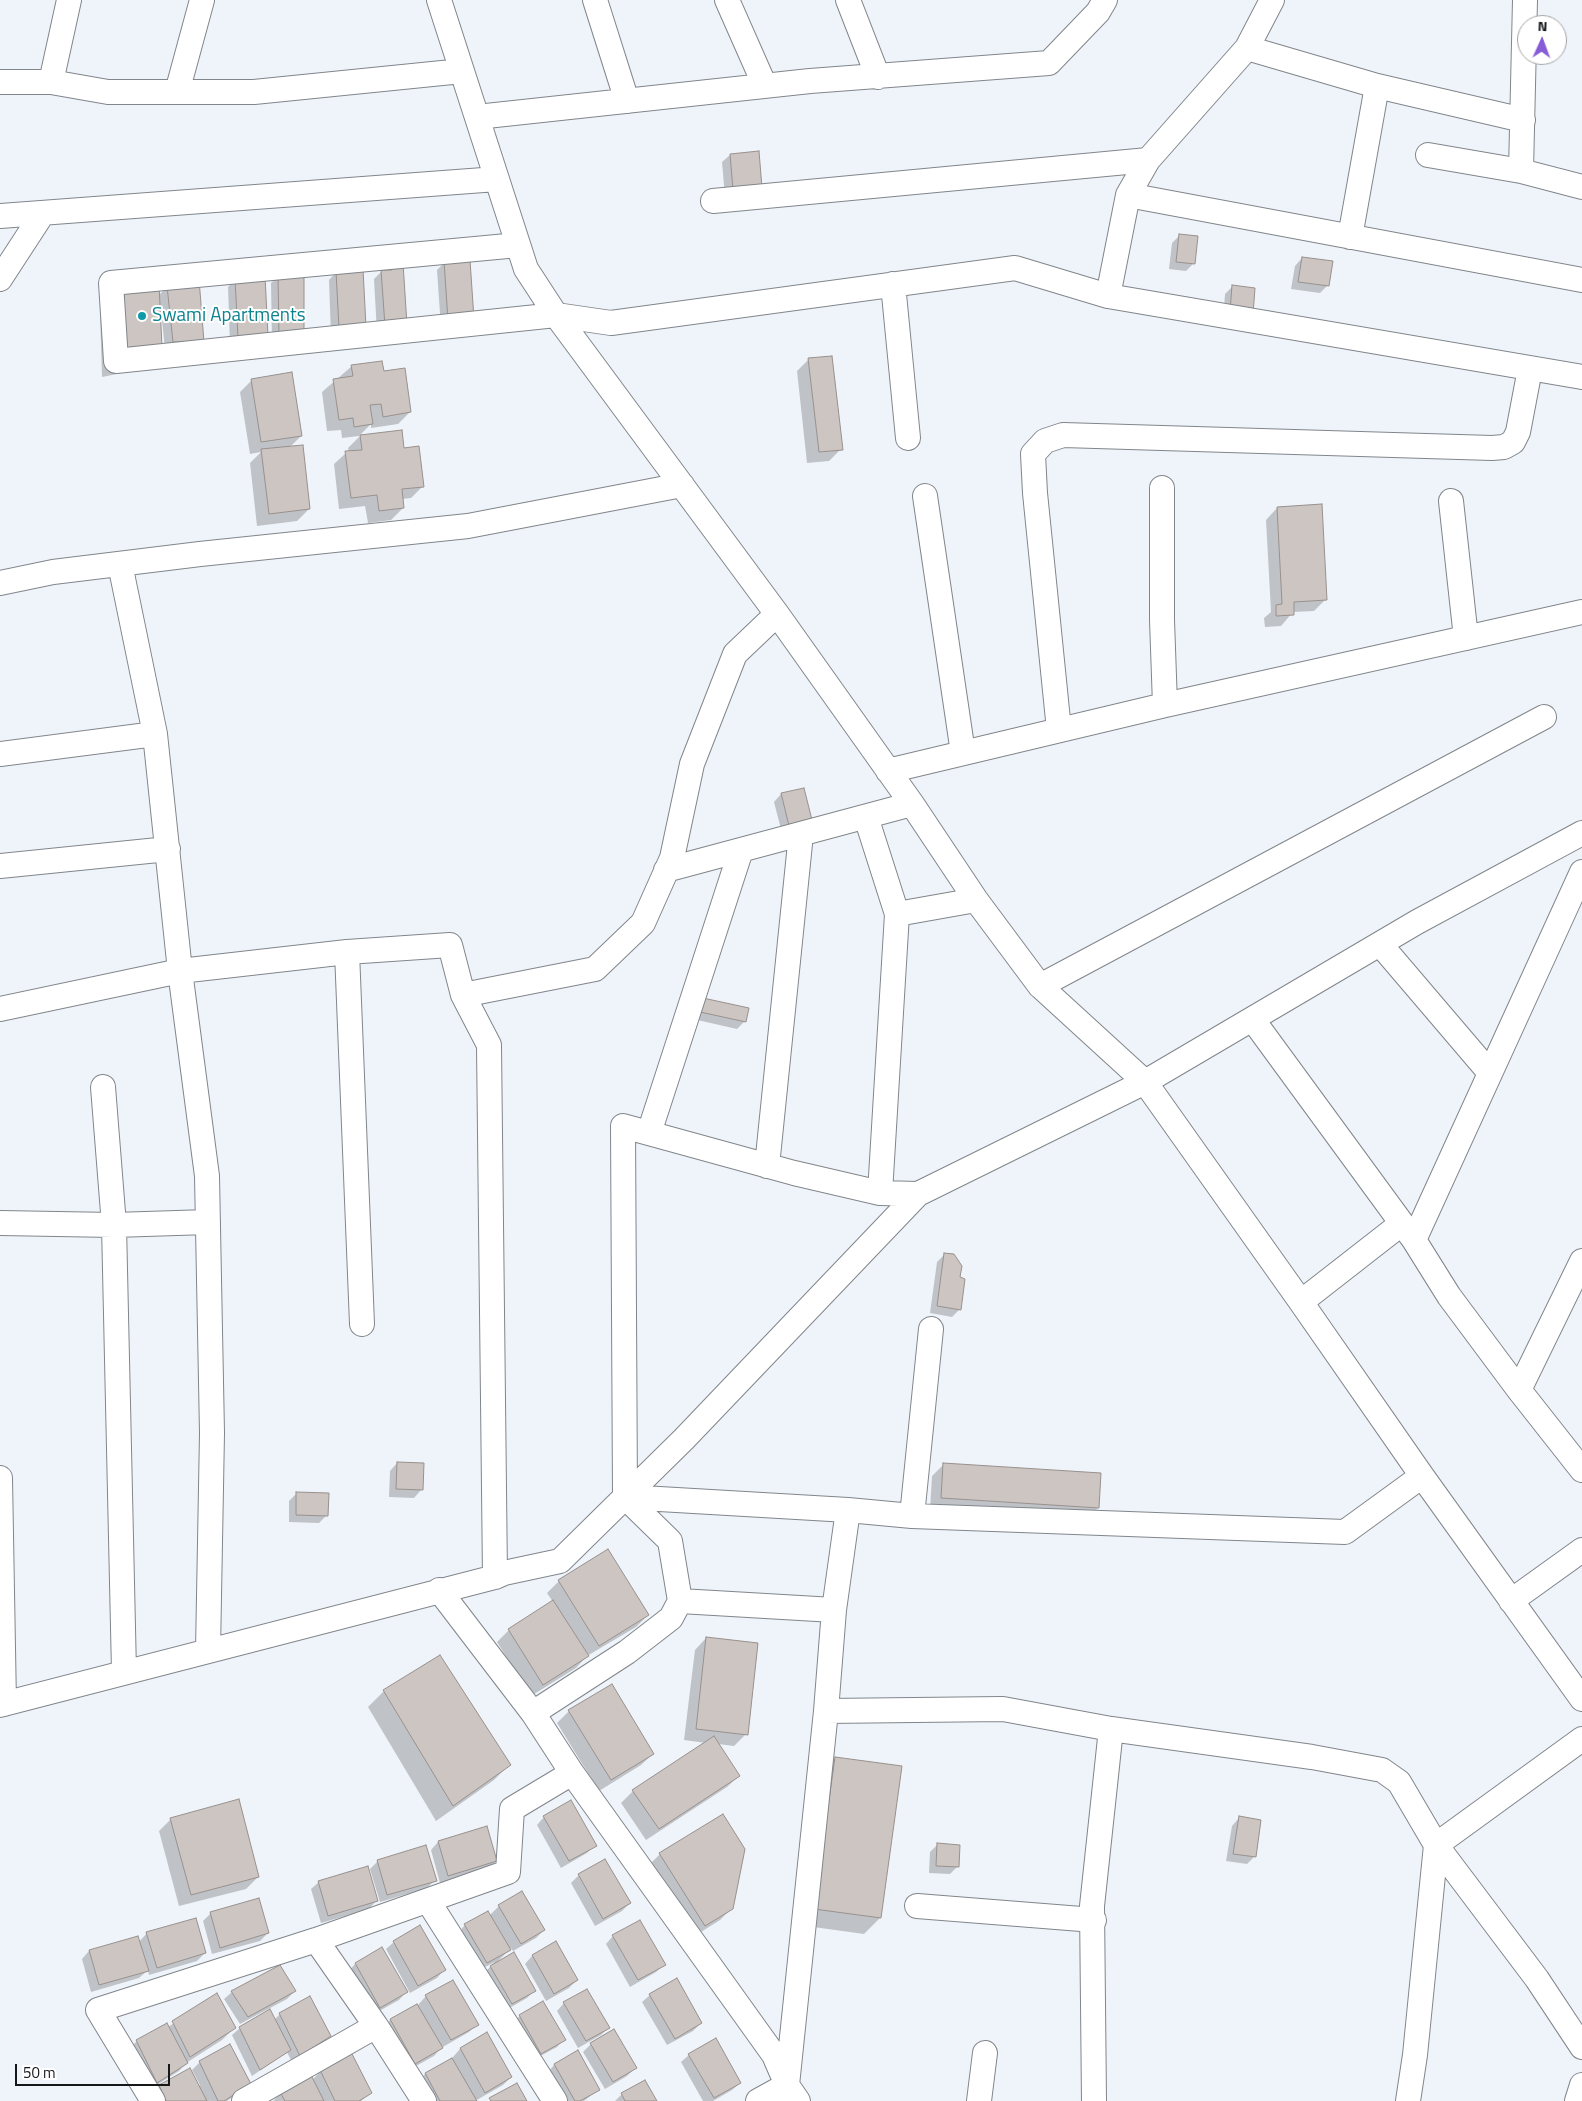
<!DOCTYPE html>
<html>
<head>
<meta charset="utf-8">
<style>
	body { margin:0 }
	#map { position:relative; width:1582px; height:2101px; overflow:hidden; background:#eff4fa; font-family:"Titillium Web",sans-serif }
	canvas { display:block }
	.north { position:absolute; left:1517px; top:15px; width:50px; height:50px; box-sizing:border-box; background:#fff; border:1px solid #a1a2a3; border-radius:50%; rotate:2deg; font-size:14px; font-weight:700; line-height:20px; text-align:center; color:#151719 }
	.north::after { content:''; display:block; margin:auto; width:18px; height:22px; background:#875dd7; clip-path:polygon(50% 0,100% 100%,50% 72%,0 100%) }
	.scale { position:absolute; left:15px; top:2064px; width:155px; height:22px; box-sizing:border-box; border:2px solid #151719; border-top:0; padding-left:6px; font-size:15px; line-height:18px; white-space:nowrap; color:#151719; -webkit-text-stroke:4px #fff; paint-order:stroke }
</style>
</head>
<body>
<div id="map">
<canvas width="1582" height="2101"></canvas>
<div class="north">N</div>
<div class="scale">50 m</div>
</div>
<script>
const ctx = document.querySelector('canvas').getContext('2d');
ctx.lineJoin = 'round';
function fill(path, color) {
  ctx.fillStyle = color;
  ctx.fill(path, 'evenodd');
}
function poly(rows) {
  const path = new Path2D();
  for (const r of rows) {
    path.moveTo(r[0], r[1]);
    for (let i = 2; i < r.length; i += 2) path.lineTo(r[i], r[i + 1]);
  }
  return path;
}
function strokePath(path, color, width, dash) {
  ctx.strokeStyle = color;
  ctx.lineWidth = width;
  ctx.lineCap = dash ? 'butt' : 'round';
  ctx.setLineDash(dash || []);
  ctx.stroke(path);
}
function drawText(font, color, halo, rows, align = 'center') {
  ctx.font = font + ' "Titillium Web",sans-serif';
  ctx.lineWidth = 4;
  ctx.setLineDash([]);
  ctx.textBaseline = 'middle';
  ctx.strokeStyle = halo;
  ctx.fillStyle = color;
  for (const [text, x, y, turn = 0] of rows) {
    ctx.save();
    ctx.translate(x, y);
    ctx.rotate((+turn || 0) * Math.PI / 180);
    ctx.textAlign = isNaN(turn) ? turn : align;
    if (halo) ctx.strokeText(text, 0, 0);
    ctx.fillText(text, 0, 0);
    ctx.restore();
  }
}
fill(poly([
	[730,155,760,187,725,197,722,162],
	[1180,235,1194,263,1186,271,1169,269,1172,243],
	[1302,258,1328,285,1320,293,1291,289,1295,266],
	[445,262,464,327,441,328,437,270],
	[393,265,405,325,377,333,374,279,382,271,387,271],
	[336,272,357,335,331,336,329,280],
	[279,276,303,334,272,342,271,283],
	[236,279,266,336,230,345,228,287],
	[1233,286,1254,289,1223,320,1225,294],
	[124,287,158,296,167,287,203,341,165,349,161,311,159,311,137,370,102,377,100,311],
	[809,359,841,449,829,461,807,463,797,371],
	[352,366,383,372,410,412,398,424,371,428,371,424,359,436,342,438,341,430,327,431,322,392],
	[252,380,301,436,289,448,309,509,297,521,257,526,250,463,261,452,250,454,240,392],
	[401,431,403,449,423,486,411,498,402,499,403,508,391,520,368,523,365,506,339,509,334,464,346,453,349,452,348,448,360,436],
	[1277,508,1326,599,1314,611,1293,612,1281,626,1265,627,1264,618,1271,612,1266,520],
	[781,794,811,824,783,837,774,802],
	[695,1007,745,1021,737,1029,693,1019],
	[945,1254,959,1277,960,1309,952,1317,930,1313,937,1262],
	[397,1463,421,1490,414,1498,389,1497,390,1471],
	[944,1464,1098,1508,1086,1520,930,1510,932,1476],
	[297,1493,327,1515,319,1523,289,1522,289,1501],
	[608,1551,648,1615,636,1627,587,1656,576,1668,531,1696,497,1642,509,1630,553,1602,547,1593,559,1581],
	[706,1638,746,1734,734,1746,718,1744,739,1776,727,1787,646,1840,621,1803,633,1791,706,1743,684,1740,695,1650],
	[384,1691,510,1764,494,1780,436,1821,368,1707],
	[569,1711,653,1754,641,1765,599,1791,557,1723],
	[835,1758,880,1918,864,1934,799,1925,819,1774],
	[544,1817,595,1845,587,1853,561,1868,537,1825],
	[1239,1818,1254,1857,1247,1864,1226,1861,1232,1826],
	[171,1819,258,1877,246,1889,179,1906,159,1831],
	[438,1842,496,1861,488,1869,440,1883,431,1850],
	[937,1845,958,1866,950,1874,929,1873,930,1852],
	[660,1854,732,1908,720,1920,693,1937,648,1866],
	[605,1860,630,1903,622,1911,595,1926,571,1883,579,1875],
	[378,1861,435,1880,427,1888,380,1902,370,1869],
	[319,1882,376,1901,369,1909,321,1923,311,1889],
	[258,1900,268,1933,260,1941,212,1954,203,1921,210,1914],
	[499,1906,544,1930,536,1938,513,1951,511,1948,498,1961,535,1990,527,1998,504,2011,483,1974,495,1962,479,1970,458,1933,465,1925,490,1915],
	[147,1933,205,1953,197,1961,149,1975,148,1970,139,1978,91,1992,82,1959,89,1951,139,1942],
	[613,1936,664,1965,656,1972,630,1987,606,1944],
	[394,1942,444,1970,437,1978,410,1993,386,1949],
	[556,1943,577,1980,569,1988,546,2001,525,1964,532,1956],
	[382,1949,406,1992,399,2000,372,2015,348,1972,355,1964],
	[295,1991,287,1999,240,2024,224,1999,232,1992],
	[217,1995,234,2028,222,2040,186,2063,179,2071,149,2090,129,2049,137,2041,168,2027],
	[650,1995,701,2023,693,2031,667,2045,642,2002],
	[426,1996,477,2024,469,2032,441,2048,434,2056,407,2071,383,2028,390,2020,418,2005],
	[564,2003,608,2028,601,2035,578,2048,557,2011],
	[280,2014,329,2036,322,2044,292,2062,287,2052,252,2076,232,2035,240,2028,274,2020],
	[520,2016,564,2039,557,2047,533,2060,512,2023],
	[614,2031,635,2068,627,2076,605,2089,583,2052,591,2044],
	[486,2034,511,2077,503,2085,475,2101,428,2101,418,2082,425,2074,453,2058,453,2057,460,2049],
	[577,2052,599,2089,584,2101,563,2101,547,2073,554,2065],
	[689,2055,740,2083,732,2090,713,2101,703,2101,681,2062],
	[200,2062,241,2091,227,2101,155,2101,152,2094,159,2086,189,2070,198,2086,200,2085,192,2070],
	[321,2071,370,2092,361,2101,273,2101,281,2093,312,2080],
	[645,2082,656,2101,615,2101,622,2094]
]), '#0003');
const building = poly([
	[759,151,762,188,733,190,730,154,759,151],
	[1179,234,1198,236,1195,264,1176,262,1179,234],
	[1302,257,1333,261,1329,286,1298,282,1302,257],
	[470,260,474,319,448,321,444,261,470,260],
	[403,263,407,325,385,326,381,270,392,270,392,264,403,263],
	[363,269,366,327,339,328,336,271,363,269],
	[278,274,304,274,304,334,279,335,278,274],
	[265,276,268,336,238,338,235,278,265,276],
	[199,279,204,342,173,342,167,286,199,279],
	[159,284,162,347,125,354,124,286,159,284],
	[1232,285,1255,288,1253,314,1230,312,1232,285],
	[832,356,843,450,819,452,808,358,832,356],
	[382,361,384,371,405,368,411,412,383,417,381,404,370,405,373,424,354,427,353,418,339,420,333,379,353,376,351,365,382,361],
	[292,372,302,436,261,442,251,379,292,372],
	[402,430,404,448,419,446,424,487,402,489,404,508,379,511,377,495,351,498,345,451,362,450,360,435,402,430],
	[303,445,310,509,269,514,261,449,303,445],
	[1322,504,1327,600,1294,602,1294,615,1276,616,1276,605,1282,604,1277,507,1322,504],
	[804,788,813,824,790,830,781,793,804,788],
	[703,998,749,1008,746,1022,700,1012,703,998],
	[944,1253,954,1254,962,1266,960,1277,965,1279,961,1310,937,1306,944,1253],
	[397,1462,424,1463,423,1490,396,1489,397,1462],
	[943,1463,1101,1473,1099,1508,941,1498,943,1463],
	[296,1492,329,1493,328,1516,296,1515,296,1492],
	[608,1549,649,1615,599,1646,558,1580,608,1549],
	[553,1600,589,1656,543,1685,508,1629,553,1600],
	[706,1637,758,1643,748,1735,696,1729,706,1637],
	[440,1655,511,1765,453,1806,383,1690,440,1655],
	[612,1684,654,1754,611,1780,568,1710,612,1684],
	[714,1736,740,1776,659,1829,632,1790,714,1736],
	[835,1757,902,1766,881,1918,814,1909,835,1757],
	[239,1799,259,1877,191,1895,170,1818,239,1799],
	[571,1800,597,1846,569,1861,543,1816,571,1800],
	[723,1814,745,1849,733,1909,705,1926,659,1853,723,1814],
	[1239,1816,1261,1820,1256,1857,1233,1854,1239,1816],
	[487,1826,497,1861,448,1876,438,1841,487,1826],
	[937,1843,960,1845,959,1867,936,1866,937,1843],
	[426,1845,437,1881,387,1895,377,1860,426,1845],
	[605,1859,631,1903,603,1919,578,1874,605,1859],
	[368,1866,378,1901,328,1916,318,1881,368,1866],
	[522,1891,545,1930,521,1944,498,1905,522,1891],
	[259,1898,269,1933,220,1948,210,1912,259,1898],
	[488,1911,511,1950,487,1963,464,1924,488,1911],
	[196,1918,206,1953,157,1968,146,1932,196,1918],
	[640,1920,666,1965,638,1980,612,1935,640,1920],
	[420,1925,446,1970,418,1986,393,1941,420,1925],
	[138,1936,149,1971,99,1985,89,1950,138,1936],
	[556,1941,578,1980,554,1994,532,1955,556,1941],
	[382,1947,408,1992,380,2008,355,1963,382,1947],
	[514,1952,536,1991,512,2004,490,1966,514,1952],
	[280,1965,296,1991,248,2017,231,1991,280,1965],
	[677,1978,702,2023,675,2039,649,1994,677,1978],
	[453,1980,479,2025,451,2040,425,1995,453,1980],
	[587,1989,610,2028,586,2041,563,2002,587,1989],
	[217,1993,236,2028,190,2057,172,2021,217,1993],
	[310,1996,331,2036,300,2056,279,2013,310,1996],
	[543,2001,566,2040,541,2054,519,2015,543,2001],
	[417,2004,443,2048,415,2064,390,2019,417,2004],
	[270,2009,291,2050,260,2070,239,2027,270,2009],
	[167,2023,188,2063,157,2083,136,2040,167,2023],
	[614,2029,637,2068,613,2082,590,2043,614,2029],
	[487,2032,512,2077,485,2093,460,2048,487,2032],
	[716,2038,741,2083,714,2098,688,2054,716,2038],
	[230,2044,251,2084,224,2101,218,2101,199,2061,230,2044],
	[578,2050,600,2090,580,2101,575,2101,554,2064,578,2050],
	[351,2052,372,2093,359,2101,335,2101,320,2070,351,2052],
	[452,2058,477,2101,440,2101,425,2073,452,2058],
	[190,2068,207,2101,166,2101,159,2085,190,2068],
	[311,2075,324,2101,285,2101,280,2092,311,2075],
	[645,2080,657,2101,625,2101,621,2093,645,2080],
	[517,2083,527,2101,491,2101,489,2098,517,2083]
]);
fill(building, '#ccc5c1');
strokePath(building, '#98908d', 1);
const minor = poly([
	[439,0,526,269,556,315,777,614,912,804,976,900,1040,986,1145,1082,1301,1302,1422,1476,1582,1699],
	[595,0,627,101],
	[727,0,765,86],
	[848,0,878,77],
	[1247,48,1377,86,1523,120],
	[0,82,51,82,69,0],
	[51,82,108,92,254,92,462,71],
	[177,92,202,0],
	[477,117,810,81,1049,63,1098,12,1105,0],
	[1428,155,1521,171,1582,187],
	[1521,171,1525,0],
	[1128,195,1582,280],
	[713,201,1148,160],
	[0,216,497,179],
	[1350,237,1377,86],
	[518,245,111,283,116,361,556,315,611,323,1015,268,1108,296,1128,195,1148,160,1247,48,1272,0],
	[0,279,43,213],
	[893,284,908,438],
	[1108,296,1582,377],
	[1162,488,1162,620,1165,705],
	[925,496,963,753],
	[1451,501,1466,638],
	[120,564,155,734,180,971,207,1176,212,1433,208,1651],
	[0,583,53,572,200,554,468,526,682,485],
	[1059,730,1035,493,1033,454,1045,441,1063,435,1492,448,1504,447,1513,442,1518,432,1530,369],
	[0,754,155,734],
	[888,771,1165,705,1582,612],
	[866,817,897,914,880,1193],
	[0,866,168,849],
	[666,870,912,804],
	[897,914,976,900],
	[1380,944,1490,1073],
	[347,952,450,945,463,995,489,1045,495,1577],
	[1040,986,1544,717],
	[463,995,595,969,643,923,672,858,692,764,735,654,777,614],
	[0,1009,180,971,347,952,362,1324],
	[1253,1020,1414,1240,1449,1296,1519,1390,1582,1470],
	[103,1087,114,1225,124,1672],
	[649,1133,741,850],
	[767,1166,801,834],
	[0,1223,114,1225,208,1222],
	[1414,1240,1582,872],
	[1301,1302,1401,1224],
	[1519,1390,1582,1261],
	[0,1478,4,1704],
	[625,1497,848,1510,912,1516,1345,1532,1422,1476],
	[912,1516,931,1329],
	[439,1590,533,1713,572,1773,774,2055,787,2085,798,2101],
	[1511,1601,1582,1550],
	[834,1610,680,1601,670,1541,625,1497,623,1126,794,1173,880,1193,918,1194],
	[0,1705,495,1577,504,1573,560,1561,684,1439,918,1194,1145,1082,1417,922,1582,833],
	[826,1711,834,1610,848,1510],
	[533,1713,627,1652,671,1618,680,1601],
	[428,1901,555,2101],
	[917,1906,1094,1920],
	[316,1940,376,2026,424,2101],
	[153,2101,98,2010,316,1940,508,1872,512,1809,572,1773],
	[244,2101,376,2026],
	[758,2101,787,2085,826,1711,1003,1709,1111,1729,1312,1757,1382,1770,1399,1782,1436,1845,1537,1979,1582,2047],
	[979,2101,985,2053],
	[1094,2101,1092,1906,1111,1729],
	[1408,2101,1415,2055,1436,1845,1582,1739],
	[1577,2101,1582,2085]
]);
strokePath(minor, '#81868b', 26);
strokePath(minor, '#fff', 24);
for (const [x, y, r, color] of [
	[142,316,5,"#0f9aa8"]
]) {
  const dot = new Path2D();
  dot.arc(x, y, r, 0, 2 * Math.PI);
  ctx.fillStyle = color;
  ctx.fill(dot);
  strokePath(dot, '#fff', 2);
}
drawText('19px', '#0d838f', '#fff', [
	["Swami Apartments",152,316]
], 'left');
</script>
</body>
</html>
